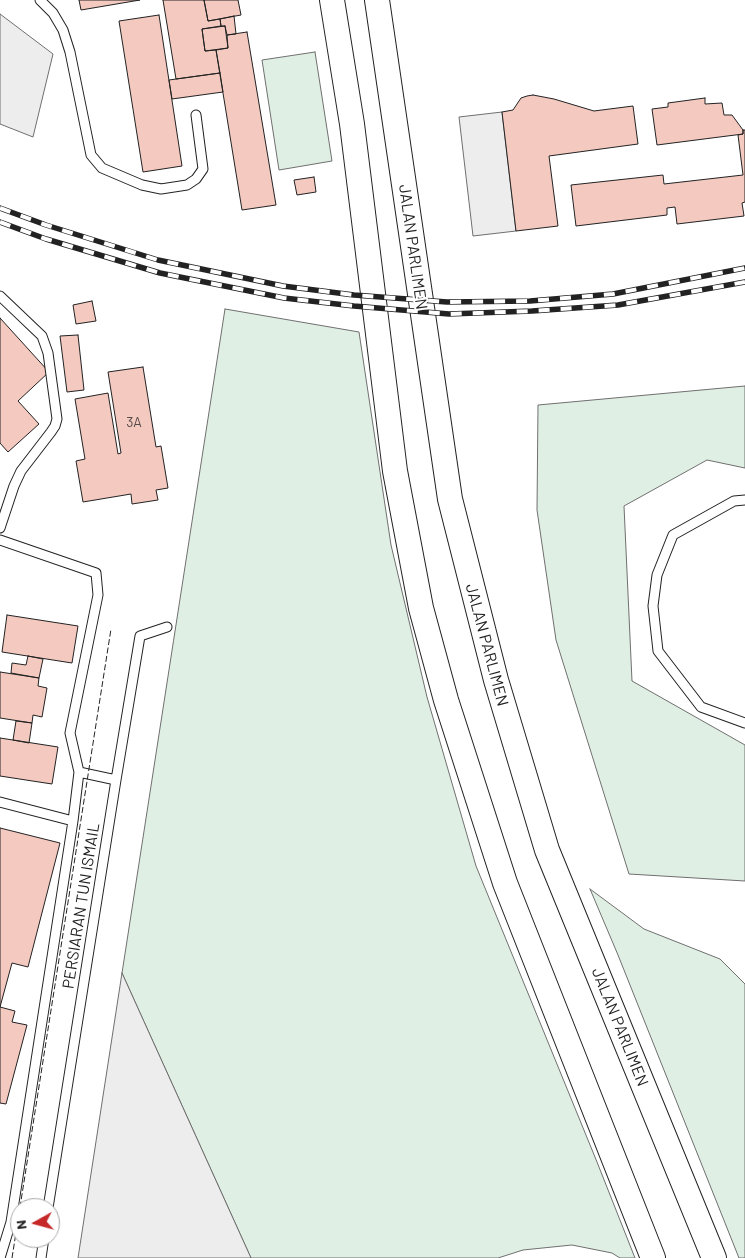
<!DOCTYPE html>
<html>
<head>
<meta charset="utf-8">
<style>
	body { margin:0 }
	#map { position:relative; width:745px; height:1258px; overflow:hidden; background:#fff; font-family:Barlow,sans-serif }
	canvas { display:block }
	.north { position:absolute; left:10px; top:1198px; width:50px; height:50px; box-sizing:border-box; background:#fff; border:1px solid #a7a7a7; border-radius:50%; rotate:263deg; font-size:14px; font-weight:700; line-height:20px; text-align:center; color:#222 }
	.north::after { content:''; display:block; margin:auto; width:18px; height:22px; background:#c62828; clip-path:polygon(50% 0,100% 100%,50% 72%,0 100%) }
</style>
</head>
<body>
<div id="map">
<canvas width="745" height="1258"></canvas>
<div class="north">N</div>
</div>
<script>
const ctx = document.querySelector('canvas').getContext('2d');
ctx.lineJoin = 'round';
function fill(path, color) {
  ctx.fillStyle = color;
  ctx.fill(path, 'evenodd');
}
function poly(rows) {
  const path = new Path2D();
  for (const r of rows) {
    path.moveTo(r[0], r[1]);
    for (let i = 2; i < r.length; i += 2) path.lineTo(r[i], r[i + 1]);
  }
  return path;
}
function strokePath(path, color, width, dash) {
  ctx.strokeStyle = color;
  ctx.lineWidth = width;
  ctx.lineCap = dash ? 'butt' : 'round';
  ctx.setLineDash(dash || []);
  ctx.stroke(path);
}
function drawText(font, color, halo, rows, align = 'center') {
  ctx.font = font + ' Barlow,sans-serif';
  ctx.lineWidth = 4;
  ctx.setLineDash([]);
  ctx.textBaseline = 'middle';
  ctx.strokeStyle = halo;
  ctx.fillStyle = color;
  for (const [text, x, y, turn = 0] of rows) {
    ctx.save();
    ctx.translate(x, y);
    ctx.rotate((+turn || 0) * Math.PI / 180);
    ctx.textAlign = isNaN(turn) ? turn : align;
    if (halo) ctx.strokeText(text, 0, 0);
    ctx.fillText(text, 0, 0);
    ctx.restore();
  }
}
const green = poly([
	[315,52,332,161,279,170,262,60,315,52],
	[225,309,359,332,391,545,427,697,476,866,597,1162,635,1258,620,1258,612,1253,572,1245,523,1250,498,1258,251,1258,122,973,225,309],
	[745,386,745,468,707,460,624,506,632,681,745,745,745,881,629,874,556,640,537,510,538,405,745,386],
	[590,889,644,929,720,959,745,984,745,1258,739,1258,618,955,590,889]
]);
fill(green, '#e0efe3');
strokePath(green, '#6f6f6f', 1);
const parking = poly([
	[0,14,53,54,33,137,0,124,0,14],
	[502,112,516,231,473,236,459,117,502,112],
	[122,973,251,1258,78,1258,122,973]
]);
fill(parking, '#ededed');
strokePath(parking, '#6f6f6f', 1);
const building = poly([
	[79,0,140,0,81,10,79,0],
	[163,0,204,0,208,21,220,19,221,26,202,29,205,51,216,50,220,73,176,79,163,0],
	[204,0,238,0,241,15,208,21,204,0],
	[159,15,182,166,143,172,119,21,159,15],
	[234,16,236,34,227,35,225,26,221,26,220,19,234,16],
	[225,26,228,48,205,51,202,29,225,26],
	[247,32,276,205,242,210,216,50,228,48,227,35,247,32],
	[220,73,223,92,172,99,169,80,220,73],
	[533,95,554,99,594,111,633,106,638,144,549,156,558,226,516,231,502,112,513,110,521,98,527,96,533,95],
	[705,98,705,104,722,103,724,115,732,115,743,130,743,134,657,145,652,109,668,107,668,103,705,98],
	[743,130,745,130,745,202,742,203,744,216,677,224,675,207,667,208,667,215,576,226,571,185,663,175,664,184,743,175,738,135,743,134,743,130],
	[314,177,316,192,297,195,294,180,314,177],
	[92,301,96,321,76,324,73,305,92,301],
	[0,318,49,372,18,401,39,424,8,452,0,443,0,318],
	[78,335,84,390,67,392,60,336,78,335],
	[143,367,156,447,161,446,168,488,156,490,158,500,132,504,131,494,83,502,76,461,85,459,75,399,108,393,118,454,121,453,108,372,143,367],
	[7,615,78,626,72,663,2,652,7,615],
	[28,656,43,659,39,678,11,673,12,663,26,665,28,656],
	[0,672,39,678,38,686,47,688,42,717,33,715,32,723,0,718,0,672],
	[16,721,32,723,29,743,13,740,16,721],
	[0,738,58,747,52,784,0,776,0,738],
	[0,828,60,843,28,967,12,963,0,1007,15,1011,12,1022,27,1025,6,1104,0,1103,0,828]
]);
fill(building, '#f3c9c0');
strokePath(building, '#222', 1);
const service = poly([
	[40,0,53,13,63,30,70,52,91,155,102,168,142,185,161,189,187,185,196,179,203,169,196,115],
	[0,296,42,336,48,353,57,419,55,426,51,432,21,471,14,486,0,528],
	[745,500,734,501,673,535,657,575,653,606,658,651,701,707,745,723],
	[0,540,96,573,98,595,70,733,79,772,73,821,11,1222,0,1258],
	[79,772,116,780],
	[0,802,73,821],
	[48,1208,116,780,140,636,167,627],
	[41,1258,44,1238]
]);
const tertiary = poly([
	[332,0,352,124,395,471,421,608,446,700,505,883,653,1258],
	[377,0,450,499,496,680,547,850,714,1258]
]);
strokePath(service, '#222', 11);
strokePath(tertiary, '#222', 26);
strokePath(service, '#fff', 9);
strokePath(tertiary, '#fff', 24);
const rail = poly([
	[0,208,46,225,158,260,283,286,354,295,447,302,530,301,613,294,745,268],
	[0,222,46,239,160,273,284,298,354,306,449,314,532,311,618,305,745,282]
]);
strokePath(rail, '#222', 5.5);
strokePath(rail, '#fff', 4, [11]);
strokePath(poly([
	[12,1258,111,629]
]), '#222', 1, [6, 2.5]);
drawText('14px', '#564c4a', null, [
	["3A",134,422]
]);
drawText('16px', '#222', '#fff', [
	["JALAN PARLIMEN",413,247,82],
	["JALAN PARLIMEN",487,645,75],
	["PERSIARAN TUN ISMAIL",81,906,-81],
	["JALAN PARLIMEN",620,1027,68]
]);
</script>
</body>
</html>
